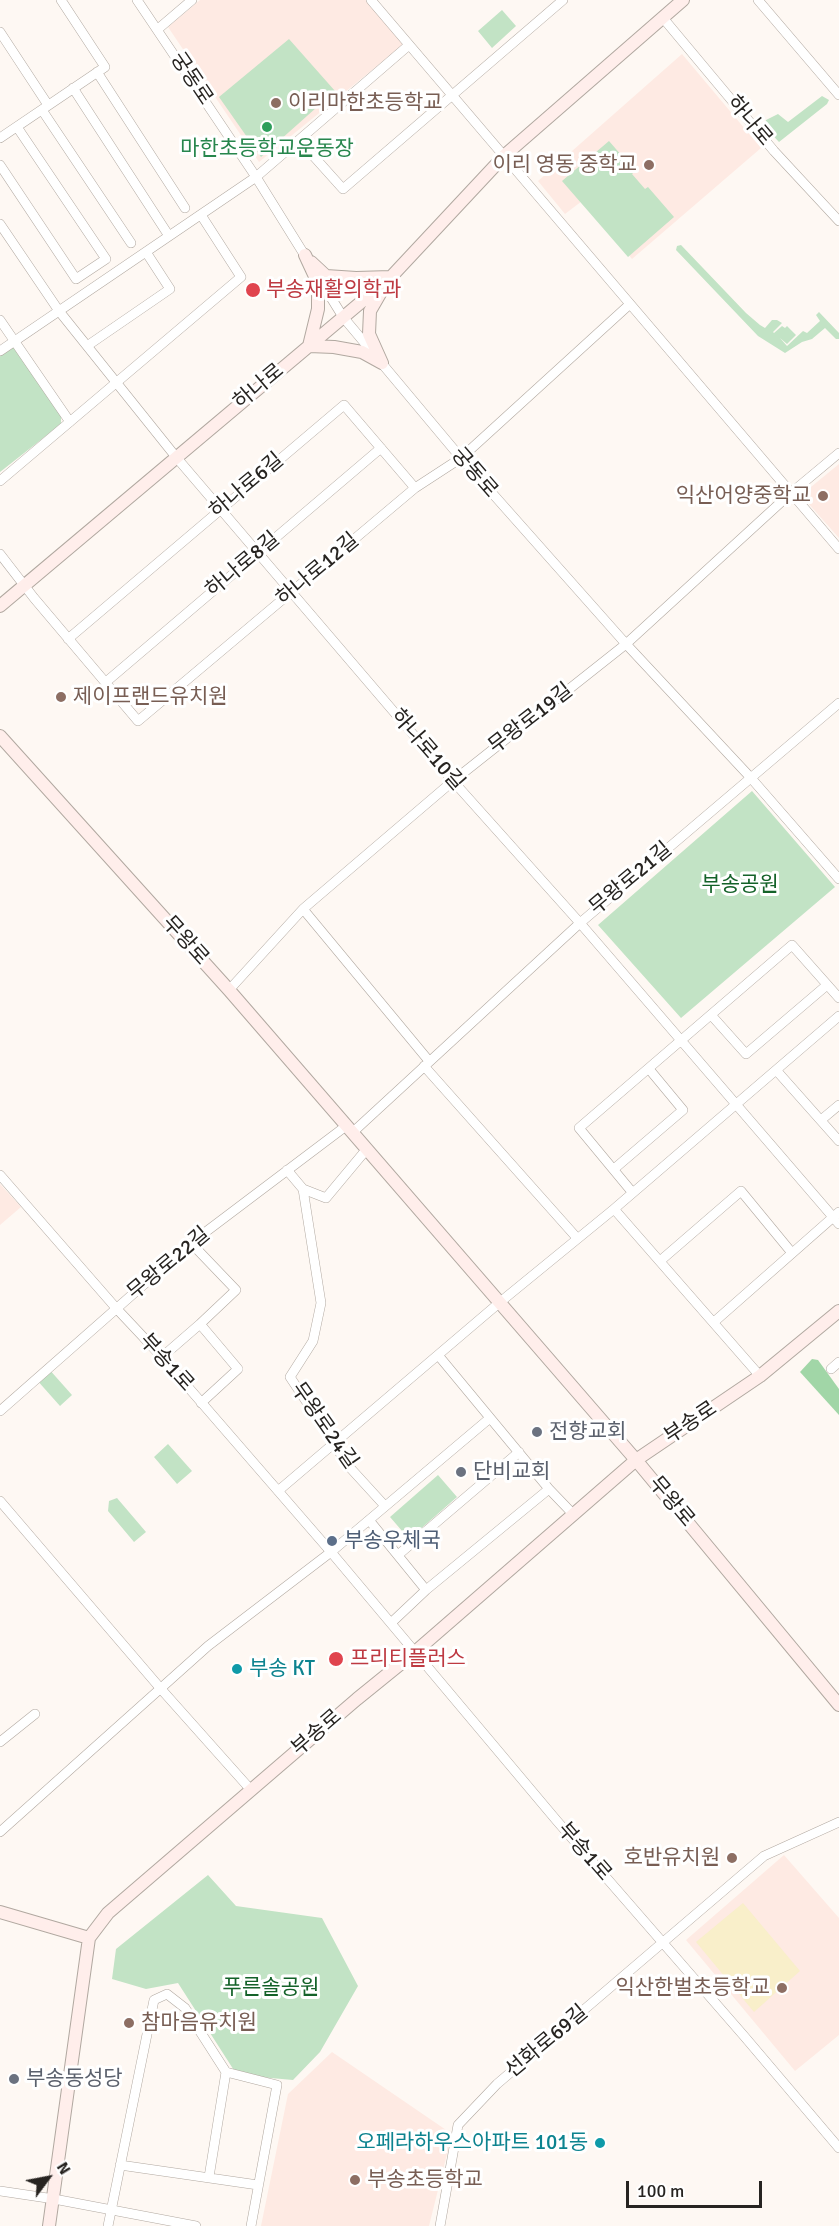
<!DOCTYPE html>
<html>
<head>
<meta charset="utf-8">
<style>
	body { margin:0 }
	#map { position:relative; width:839px; height:2226px; overflow:hidden; background:#fef8f3; font-family:Signika,sans-serif }
	canvas { display:block }
	.north { position:absolute; left:18px; top:2148px; width:60px; height:60px; -webkit-text-stroke:4px #fff; paint-order:stroke; rotate:58deg; font-size:16px; font-weight:700; line-height:24px; text-align:center; color:#272421 }
	.north::after { content:''; display:block; margin:auto; width:21px; height:27px; background:#272421; clip-path:polygon(50% 0,100% 100%,50% 72%,0 100%) }
	.scale { position:absolute; left:626px; top:2181px; width:136px; height:27px; box-sizing:border-box; border:3px solid #272421; border-top:0; padding-left:8px; font-size:18px; line-height:21px; white-space:nowrap; color:#272421; -webkit-text-stroke:4px #fff; paint-order:stroke }
</style>
</head>
<body>
<div id="map">
<canvas width="839" height="2226"></canvas>
<div class="north">N</div>
<div class="scale">100 m</div>
</div>
<script>
const ctx = document.querySelector('canvas').getContext('2d');
ctx.lineJoin = 'round';
function fill(path, color) {
  ctx.fillStyle = color;
  ctx.fill(path, 'evenodd');
}
function poly(rows) {
  const path = new Path2D();
  for (const r of rows) {
    path.moveTo(r[0], r[1]);
    for (let i = 2; i < r.length; i += 2) path.lineTo(r[i], r[i + 1]);
  }
  return path;
}
function strokePath(path, color, width, dash) {
  ctx.strokeStyle = color;
  ctx.lineWidth = width;
  ctx.lineCap = dash ? 'butt' : 'round';
  ctx.setLineDash(dash || []);
  ctx.stroke(path);
}
function drawText(font, color, halo, rows, align = 'center') {
  ctx.font = font + ' Signika,"Noto Sans KR",sans-serif';
  ctx.lineWidth = 6;
  ctx.setLineDash([]);
  ctx.textBaseline = 'middle';
  ctx.strokeStyle = halo;
  ctx.fillStyle = color;
  for (const [text, x, y, turn = 0] of rows) {
    ctx.save();
    ctx.translate(x, y);
    ctx.rotate((+turn || 0) * Math.PI / 180);
    ctx.textAlign = isNaN(turn) ? turn : align;
    if (halo) ctx.strokeText(text, 0, 0);
    ctx.fillText(text, 0, 0);
    ctx.restore();
  }
}
fill(poly([
	[200,0,367,0,404,44,259,162,168,27],
	[682,54,761,148,632,259,582,201,565,214,538,181],
	[839,464,839,538,807,502,806,491],
	[0,1184,21,1207,0,1225],
	[784,1855,839,1918,839,2035,795,2071,686,1940],
	[332,2052,452,2134,429,2226,261,2226,288,2094]
]), '#feeae3');
fill(poly([
	[502,10,516,26,492,48,478,31],
	[289,39,335,91,261,157,219,97],
	[822,96,829,100,827,104,779,142,764,126,766,120,778,114,788,122],
	[609,141,635,171,632,174,645,189,648,187,674,217,628,257,562,181],
	[681,245,746,313,760,325,765,328,772,320,777,320,782,323,773,332,774,333,782,326,785,328,787,326,796,335,787,344,780,338,787,346,803,331,807,333,820,321,816,315,819,312,839,333,839,339,836,339,825,328,812,339,802,342,785,353,758,336,676,250,677,246],
	[14,345,61,415,61,424,0,472,0,354],
	[752,791,835,887,681,1018,598,925],
	[48,1368,72,1395,60,1406,36,1379],
	[168,1444,192,1471,177,1484,154,1457],
	[438,1475,457,1497,409,1539,390,1517],
	[117,1498,146,1532,134,1542,108,1511,109,1501],
	[208,1875,236,1906,322,1918,358,1986,320,2052,293,2080,237,2075,178,1983,146,1989,112,1979,116,1949]
]), '#c2e3c5');
fill(poly([
	[812,1359,818,1360,839,1389,839,1415,800,1372]
]), '#a1d6a7');
fill(poly([
	[743,1903,800,1971,754,2012,696,1942]
]), '#f9efca');
const street = poly([
	[137,0,256,177,307,259],
	[371,0,839,549],
	[758,0,839,95],
	[663,18,774,151,839,221],
	[158,29,192,0],
	[0,32,48,105],
	[97,72,185,208],
	[73,88,169,236],
	[42,110,131,243],
	[0,138,105,67,61,0],
	[299,140,343,189,563,0],
	[0,165,76,279,106,259,17,127],
	[0,224,59,311,176,457,453,781,580,923,839,1224],
	[317,275,343,317,461,458,626,644,751,778,839,879],
	[0,320,70,422],
	[87,346,170,289,146,252],
	[0,351,256,177,409,45],
	[0,481,241,277,201,215],
	[0,554,34,598,138,721,415,488,461,458,630,304],
	[68,639,344,405,415,488],
	[106,682,381,448],
	[303,909,429,1061],
	[229,990,303,909,453,781,626,644,791,493,839,453],
	[712,1016,746,1054,827,985],
	[424,1066,577,1238],
	[776,1070,839,1141],
	[821,1120,839,1105],
	[352,1133,580,923,839,703],
	[614,1169,683,1110,649,1069],
	[287,1170,303,1189,321,1303,313,1341,290,1377,310,1407,331,1432,343,1460,385,1506],
	[0,1175,116,1308,162,1357,331,1552,557,1821,744,2036,839,2148],
	[303,1189,326,1198,366,1150],
	[632,1192,579,1128,792,945,839,998],
	[614,1209,760,1376],
	[191,1243,236,1290,200,1324],
	[660,1261,741,1191,792,1253],
	[714,1322,839,1212],
	[438,1355,549,1489,573,1514],
	[162,1357,200,1324,238,1369,201,1403],
	[831,1369,839,1362],
	[0,1411,191,1243,346,1126],
	[278,1491,499,1303,614,1209,839,1016],
	[0,1501,161,1689,251,1790],
	[369,1520,426,1590],
	[398,1555,519,1452],
	[391,1623,426,1590,549,1489],
	[0,1742,35,1714],
	[0,1832,208,1646,331,1552,490,1418],
	[226,2072,277,2085,251,2226],
	[120,2165,258,2185],
	[0,2191,54,2199,196,2226],
	[108,2226,154,2000,167,1994,185,2008,226,2072,209,2177],
	[440,2226,458,2125,497,2084,764,1856,839,1822]
]);
const secondary = poly([
	[305,255,318,283,318,309,309,346,334,347,362,352,382,363],
	[311,262,326,276,356,278,391,277],
	[382,363,369,334,370,311,385,285],
	[0,606,391,277,505,155,683,0],
	[0,736,229,990,636,1460,839,1705],
	[0,1912,89,1938],
	[49,2226,89,1938,108,1913,357,1699,415,1652,636,1460,760,1376,839,1311]
]);
strokePath(street, '#b1a8a0', 10);
strokePath(secondary, '#b1a8a0', 14);
strokePath(street, '#fff', 9);
strokePath(secondary, '#ffeeeb', 12);
for (const [x, y, r, color] of [
	[276,103,6,"#8d6e63"],
	[267,127,6,"#2e9e5b"],
	[649,165,6,"#8d6e63"],
	[253,290,8,"#e0444e"],
	[823,496,6,"#8d6e63"],
	[61,697,6,"#8d6e63"],
	[537,1432,6,"#6b7280"],
	[461,1472,6,"#6b7280"],
	[332,1541,6,"#5c6f8a"],
	[336,1659,8,"#e0444e"],
	[237,1669,6,"#0f9aa8"],
	[732,1858,6,"#8d6e63"],
	[782,1988,6,"#8d6e63"],
	[129,2023,6,"#8d6e63"],
	[14,2079,6,"#6b7280"],
	[600,2143,6,"#0f9aa8"],
	[355,2180,6,"#8d6e63"]
]) {
  const dot = new Path2D();
  dot.arc(x, y, r, 0, 2 * Math.PI);
  ctx.fillStyle = color;
  ctx.fill(dot);
  strokePath(dot, '#fff', 2);
}
drawText('21px', '#272421', '#fff', [
	["궁동로",191,79,56],
	["하나로",749,121,50],
	["하나로",259,387,-40],
	["궁동로",474,473,49],
	["하나로6길",247,486,-40],
	["하나로8길",243,565,-40],
	["하나로12길",318,570,-40],
	["무왕로19길",531,719,-38],
	["하나로10길",427,750,49],
	["무왕로21길",631,879,-40],
	["무왕로",185,941,48],
	["무왕로22길",169,1264,-40],
	["부송1로",166,1363,48],
	["부송로",691,1423,-34],
	["무왕로24길",324,1426,55],
	["무왕로",671,1502,50],
	["부송로",317,1733,-41],
	["부송1로",584,1852,49],
	["선화로69길",547,2042,-40]
]);
drawText('21px', '#785e54', '#fff', [
	["이리마한초등학교",288,103],
	["이리 영동 중학교",637,165,"right"],
	["익산어양중학교",811,496,"right"],
	["제이프랜드유치원",73,697],
	["호반유치원",720,1858,"right"],
	["익산한벌초등학교",770,1988,"right"],
	["참마음유치원",141,2023],
	["부송초등학교",367,2180]
], 'left');
drawText('21px', '#27864d', '#fff', [
	["마한초등학교운동장",267,149]
]);
drawText('21px', '#be3a42', '#fff', [
	["부송재활의학과",266,290],
	["프리티플러스",350,1659]
], 'left');
drawText('21px', '#146229', '#fff', [
	["부송공원",740,885],
	["푸른솔공원",271,1988]
]);
drawText('21px', '#5b616d', '#fff', [
	["전향교회",549,1432],
	["단비교회",473,1472],
	["부송동성당",26,2079]
], 'left');
drawText('21px', '#4e5e75', '#fff', [
	["부송우체국",344,1541]
], 'left');
drawText('21px', '#0d838f', '#fff', [
	["부송 KT",249,1669],
	["오페라하우스아파트 101동",588,2143,"right"]
], 'left');
</script>
</body>
</html>
